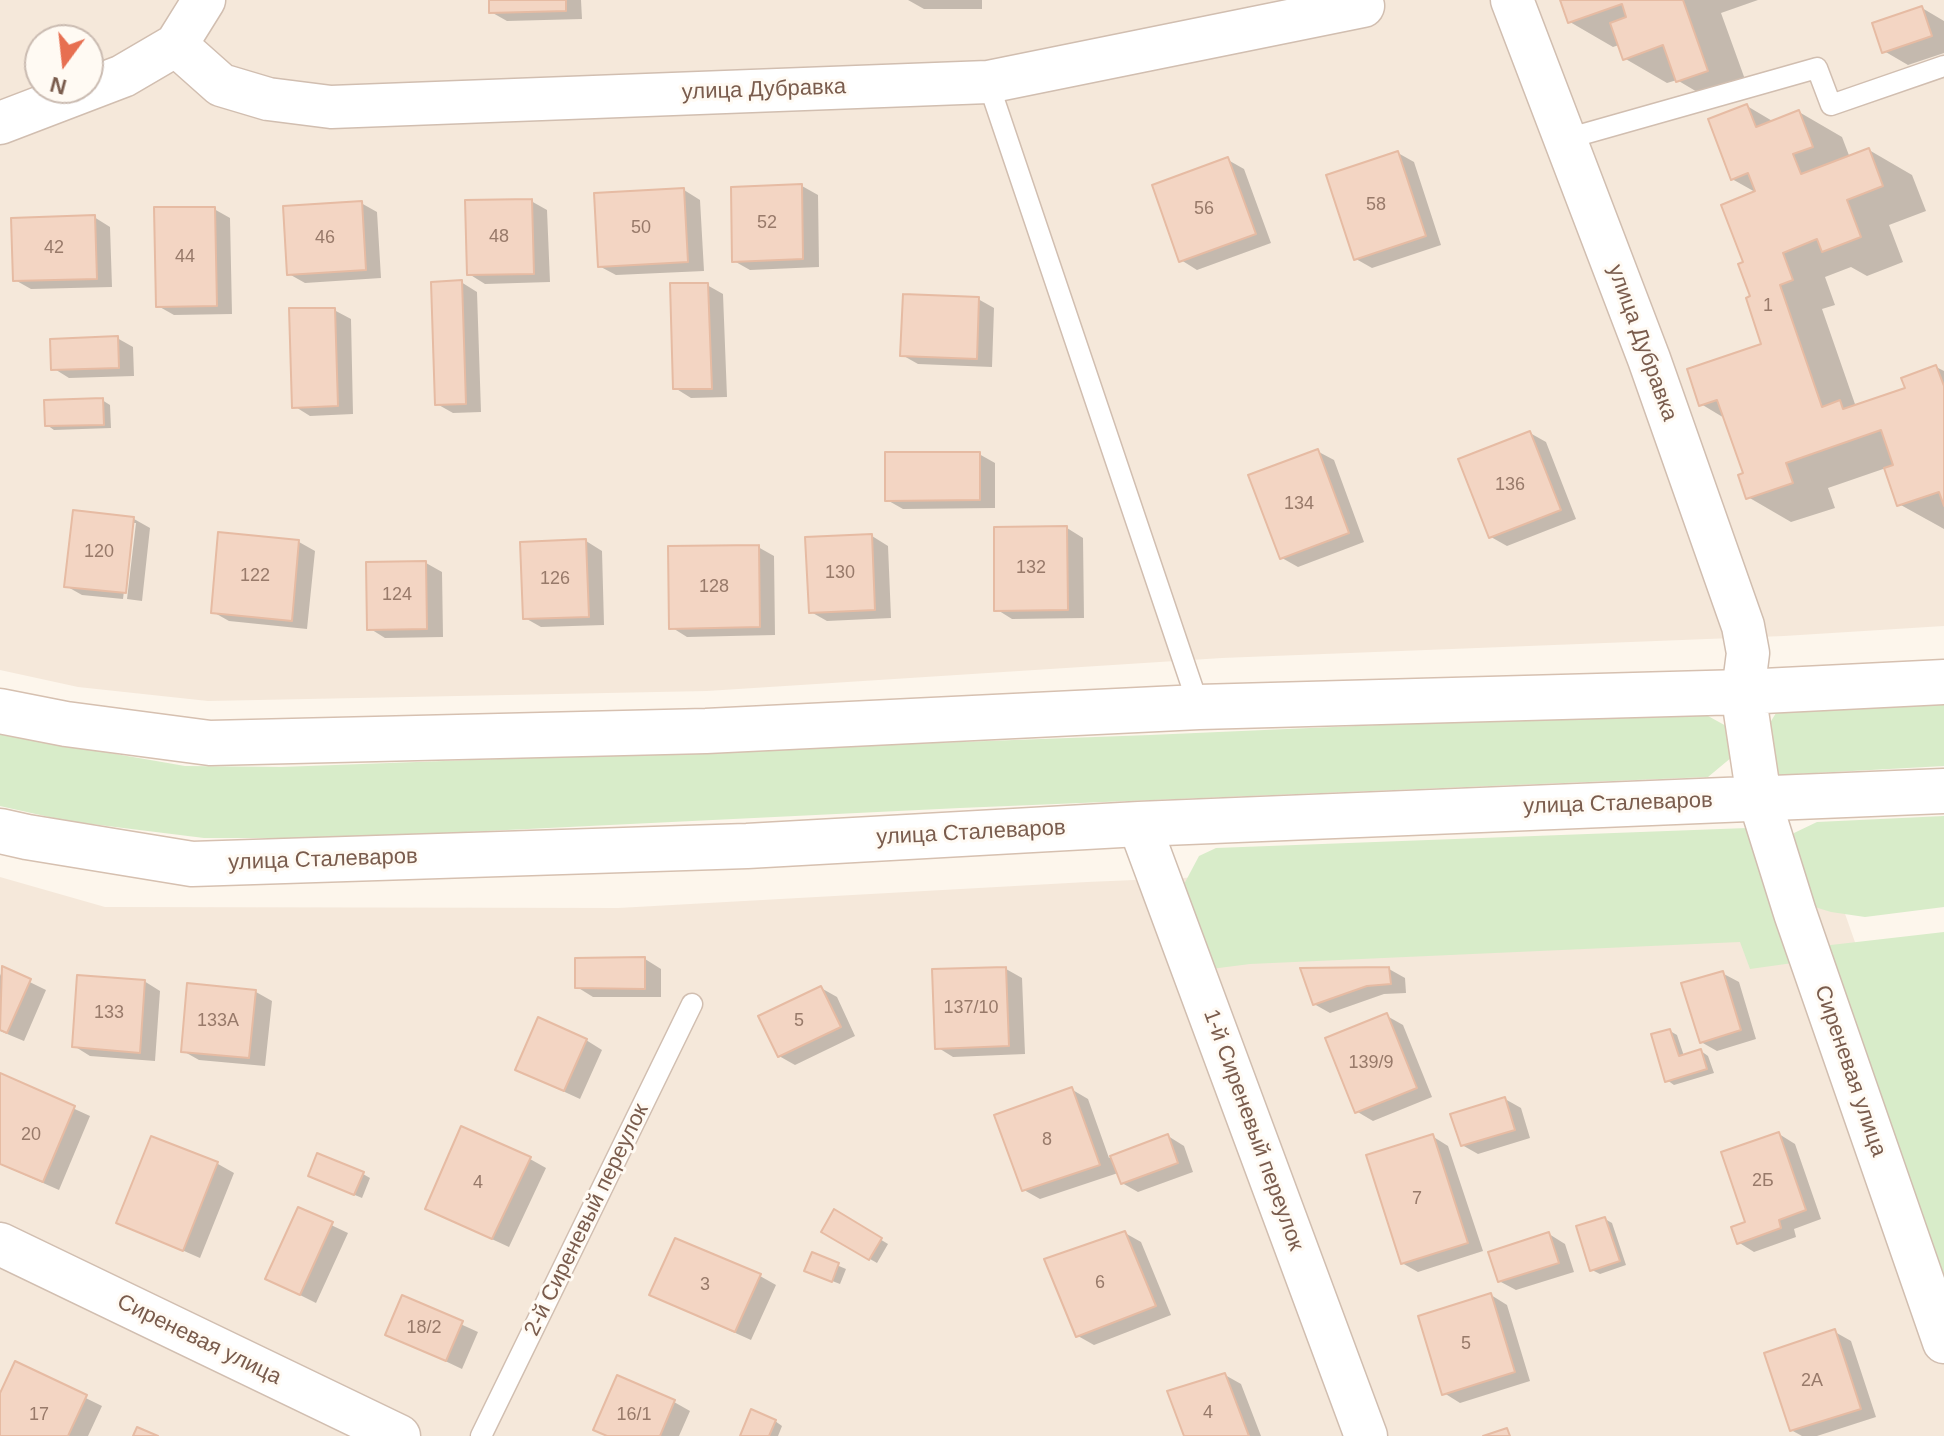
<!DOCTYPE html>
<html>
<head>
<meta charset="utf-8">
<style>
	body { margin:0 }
	#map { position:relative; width:1944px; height:1436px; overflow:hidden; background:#fdf6ec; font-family:Helvetica,sans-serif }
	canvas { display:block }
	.north { position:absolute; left:24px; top:24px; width:80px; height:80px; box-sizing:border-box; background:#fffaf3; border:2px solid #cabbb1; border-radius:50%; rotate:195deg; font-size:22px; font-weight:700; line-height:32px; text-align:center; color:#7a5c4d }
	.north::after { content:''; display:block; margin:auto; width:28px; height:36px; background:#e76f51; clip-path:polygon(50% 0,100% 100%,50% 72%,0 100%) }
</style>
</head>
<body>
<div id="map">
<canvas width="1944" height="1436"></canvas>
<div class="north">N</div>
</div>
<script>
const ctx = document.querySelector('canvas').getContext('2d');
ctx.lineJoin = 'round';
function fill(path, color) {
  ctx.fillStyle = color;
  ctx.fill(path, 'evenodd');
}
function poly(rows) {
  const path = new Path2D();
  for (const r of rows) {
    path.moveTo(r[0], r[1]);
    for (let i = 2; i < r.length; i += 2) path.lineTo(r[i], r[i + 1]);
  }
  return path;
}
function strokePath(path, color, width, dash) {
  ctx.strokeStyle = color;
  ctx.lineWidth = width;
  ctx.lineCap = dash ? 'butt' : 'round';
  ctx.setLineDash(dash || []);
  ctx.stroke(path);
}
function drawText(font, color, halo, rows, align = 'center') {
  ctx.font = font + ' Helvetica,sans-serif';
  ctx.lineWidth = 6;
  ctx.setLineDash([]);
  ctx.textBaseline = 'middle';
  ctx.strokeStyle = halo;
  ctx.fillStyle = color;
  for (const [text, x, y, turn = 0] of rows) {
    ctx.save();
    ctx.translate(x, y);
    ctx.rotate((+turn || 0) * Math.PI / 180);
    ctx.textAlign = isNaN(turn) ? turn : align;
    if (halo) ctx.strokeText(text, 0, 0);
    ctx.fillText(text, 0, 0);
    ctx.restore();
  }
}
fill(poly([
	[0,0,1944,0,1944,626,1784,636,1222,658,707,691,208,701,78,687,0,670],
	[40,40,88,40,88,88,40,88],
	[1823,851,1944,1196,1944,1436,0,1436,0,877,105,907,618,908,1087,882]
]), '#f5e8da');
fill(poly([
	[1944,703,1944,766,1779,775,1764,757,1765,731,1776,713],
	[1699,711,1728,727,1732,757,1708,777,960,808,342,838,204,838,67,821,0,806,0,734,185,766,281,767,1150,735],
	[1944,816,1944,907,1865,917,1831,912,1808,905,1789,845,1794,833,1817,822],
	[1747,828,1800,962,1750,969,1740,942,1250,964,1211,969,1182,888,1199,856,1216,848],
	[1944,932,1944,1287,1822,946]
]), '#d8ecc9');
fill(poly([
	[491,0,581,0,582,19,507,21,491,12],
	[908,0,982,0,982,9,924,9],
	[1562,0,1758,0,1721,13,1751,96,1721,106,1677,80,1667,83,1624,58,1619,45,1613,47,1570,22],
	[1922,8,1944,21,1944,53,1908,65,1884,51],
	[1747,106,1774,122,1799,112,1842,137,1850,158,1869,150,1912,175,1926,211,1889,225,1903,262,1867,276,1851,267,1825,277,1835,305,1822,309,1856,407,1907,390,1936,367,1944,371,1944,529,1899,504,1886,468,1828,488,1835,508,1791,522,1748,497,1746,475,1726,419,1701,404,1763,345,1745,264,1757,193,1732,179],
	[1398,153,1414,162,1441,245,1372,268,1356,259],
	[1228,160,1244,169,1271,243,1197,270,1181,260],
	[802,186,818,195,819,267,750,270,734,261],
	[684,190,700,200,704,271,616,275,599,266],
	[531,201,547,210,550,282,485,284,469,274],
	[361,203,377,212,381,278,305,283,289,274],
	[214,209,230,218,232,314,174,315,158,306],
	[94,217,110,227,112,287,31,289,15,280],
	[461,282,477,292,481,412,453,413,437,404],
	[707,285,723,294,727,397,691,398,675,388],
	[978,299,994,308,992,367,918,364,902,355],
	[334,310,351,319,353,414,310,416,294,406],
	[117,338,133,347,134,376,69,378,53,368],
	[102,400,110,405,111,428,54,430,47,425],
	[1530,433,1546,442,1576,519,1507,546,1491,537],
	[1317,451,1334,460,1364,542,1298,567,1282,558],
	[979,454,995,463,995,508,903,509,887,500],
	[134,519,150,528,142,601,127,599,136,523,132,523,123,599,82,595,66,586],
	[1067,528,1083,538,1084,618,1012,619,996,609],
	[872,536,888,546,891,618,827,621,811,612],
	[586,541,602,551,604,625,541,627,525,618],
	[299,542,315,551,307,629,229,621,213,612],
	[758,547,774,556,775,635,687,637,671,627],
	[426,563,442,572,443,637,385,638,369,628],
	[645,959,661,969,661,997,593,997,577,987],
	[3,969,46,990,24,1041,0,1031,0,976],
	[1006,969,1022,978,1025,1054,953,1057,937,1047],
	[1389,969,1405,978,1406,993,1384,994,1330,1013,1314,1004],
	[1722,973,1739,982,1756,1039,1717,1051,1701,1042],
	[144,981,160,991,155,1061,90,1056,74,1046],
	[821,988,837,997,855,1036,795,1065,779,1056],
	[256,992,272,1001,265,1066,199,1060,183,1051],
	[1387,1016,1403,1025,1432,1097,1373,1121,1356,1111],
	[1670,1031,1677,1035,1684,1056,1701,1051,1708,1056,1714,1073,1674,1085,1667,1080],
	[586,1040,602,1050,580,1099,517,1070],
	[0,1075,90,1116,59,1190,0,1164],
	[1071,1089,1088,1099,1109,1158,1168,1136,1184,1146,1193,1172,1138,1192,1122,1183,1118,1173,1040,1199,1024,1190],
	[1505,1099,1521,1108,1530,1138,1478,1154,1462,1145],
	[1779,1134,1795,1144,1821,1219,1794,1229,1796,1237,1754,1252,1738,1242],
	[1432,1136,1448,1146,1483,1251,1418,1272,1402,1263],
	[152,1138,218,1164,234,1173,200,1258,118,1222],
	[530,1159,546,1168,509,1247,444,1217],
	[363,1174,370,1178,362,1198,317,1179],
	[299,1210,348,1233,316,1303,268,1279],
	[835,1212,888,1244,877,1263,823,1232],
	[1605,1219,1612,1223,1626,1265,1600,1274,1592,1270],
	[1125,1233,1141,1242,1171,1315,1094,1345,1078,1336],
	[1549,1234,1565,1244,1574,1272,1516,1290,1499,1281],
	[813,1255,846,1269,840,1284,814,1274],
	[760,1276,776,1285,751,1340,651,1295],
	[1491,1295,1507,1305,1530,1381,1460,1403,1444,1393],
	[403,1298,478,1332,462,1369,388,1334],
	[1835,1332,1851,1341,1876,1417,1817,1436,1802,1436,1791,1430],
	[16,1364,102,1406,88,1436,0,1436,0,1397],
	[1225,1375,1241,1384,1261,1436,1186,1436],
	[674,1402,690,1411,679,1436,607,1436],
	[775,1421,782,1426,778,1436,742,1436]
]), '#0003');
const building = poly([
	[489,0,566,0,566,11,489,13,489,0],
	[1560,0,1683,0,1708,71,1676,82,1663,45,1623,60,1610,23,1626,17,1622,4,1568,23,1560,0],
	[1922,6,1932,36,1882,53,1872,23,1922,6],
	[1747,104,1756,127,1799,110,1813,147,1793,154,1801,174,1869,148,1883,186,1847,200,1861,237,1822,252,1817,239,1783,253,1793,280,1780,285,1822,407,1840,400,1843,409,1905,388,1901,378,1936,365,1944,386,1944,506,1939,492,1897,506,1884,468,1893,465,1881,430,1786,463,1793,483,1746,499,1738,475,1743,473,1717,400,1699,406,1687,369,1761,344,1746,298,1750,296,1738,264,1743,262,1721,205,1755,191,1748,173,1731,180,1708,119,1747,104],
	[1398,151,1426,236,1354,260,1326,175,1398,151],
	[1228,157,1256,234,1179,262,1152,185,1228,157],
	[802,184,803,259,732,262,731,187,802,184],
	[684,188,688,262,598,267,594,193,684,188],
	[532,199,534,274,467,275,465,200,532,199],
	[362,201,366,270,287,275,283,206,362,201],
	[154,207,215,207,217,306,156,307,154,207],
	[95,215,97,279,13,281,11,218,95,215],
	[462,280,466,404,435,405,431,282,462,280],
	[670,283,708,283,712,389,673,389,670,283],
	[903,294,979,297,977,359,900,356,903,294],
	[289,308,335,308,338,406,292,408,289,308],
	[118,336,119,368,51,370,50,339,118,336],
	[103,398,104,425,45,426,44,400,103,398],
	[1530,431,1561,510,1489,538,1458,459,1530,431],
	[1318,449,1349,533,1280,559,1248,475,1318,449],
	[885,452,980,452,980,500,885,501,885,452],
	[73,510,134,517,126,593,64,587,73,510],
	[1067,526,1068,610,994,611,994,527,1067,526],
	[218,532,299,540,292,621,211,613,218,532],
	[872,534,875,610,809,613,805,537,872,534],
	[586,539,589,617,523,619,520,542,586,539],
	[759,545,760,627,669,629,668,546,759,545],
	[426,561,427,629,367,630,366,562,426,561],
	[645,957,645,989,575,988,575,958,645,957],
	[2,966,31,979,7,1033,0,1030,2,966],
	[1006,967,1009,1046,935,1049,932,969,1006,967],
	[1389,967,1391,984,1367,986,1313,1005,1300,968,1389,967],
	[1723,971,1741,1030,1700,1043,1681,983,1723,971],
	[77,975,145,980,140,1053,72,1047,77,975],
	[187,983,256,990,249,1058,181,1052,187,983],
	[821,986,841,1027,778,1057,758,1016,821,986],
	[1387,1013,1417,1088,1355,1113,1325,1038,1387,1013],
	[538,1017,587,1039,564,1091,515,1070,538,1017],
	[1670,1029,1679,1056,1701,1049,1707,1069,1665,1082,1651,1034,1670,1029],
	[0,1073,75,1106,43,1182,0,1164,0,1073],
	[1072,1087,1100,1165,1022,1191,994,1115,1072,1087],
	[1505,1097,1515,1130,1461,1146,1450,1114,1505,1097],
	[461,1126,531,1157,492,1239,425,1209,461,1126],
	[1779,1132,1806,1210,1779,1220,1781,1228,1737,1244,1731,1227,1745,1222,1721,1152,1779,1132],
	[1168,1134,1178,1163,1121,1184,1110,1156,1168,1134],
	[1433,1134,1468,1243,1401,1264,1366,1155,1433,1134],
	[151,1136,218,1162,183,1251,116,1223,151,1136],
	[317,1153,364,1172,354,1195,308,1176,317,1153],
	[298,1207,333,1222,300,1295,265,1279,298,1207],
	[834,1209,882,1238,869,1260,821,1232,834,1209],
	[1605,1217,1620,1261,1590,1271,1576,1226,1605,1217],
	[1125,1231,1156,1306,1076,1337,1044,1259,1125,1231],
	[1549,1232,1559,1263,1498,1282,1488,1252,1549,1232],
	[675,1238,761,1274,735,1332,649,1295,675,1238],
	[812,1252,839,1263,832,1282,804,1271,812,1252],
	[1491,1293,1515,1372,1442,1395,1418,1316,1491,1293],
	[402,1295,463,1321,446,1361,385,1335,402,1295],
	[1835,1329,1861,1409,1790,1431,1764,1353,1835,1329],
	[15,1361,87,1395,68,1436,0,1436,0,1393,15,1361],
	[1225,1373,1249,1436,1184,1436,1167,1391,1225,1373],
	[617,1375,675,1400,660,1436,607,1436,593,1430,617,1375],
	[751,1409,776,1420,769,1436,740,1436,751,1409],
	[137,1427,158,1436,133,1436,137,1427],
	[1507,1428,1510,1436,1483,1436,1507,1428]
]);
fill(building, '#f3d5c3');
strokePath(building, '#e6bba3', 2);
const lane = poly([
	[988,82,1199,707],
	[1566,139,1817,68,1831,105,1944,66],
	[481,1436,692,1004]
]);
const street = poly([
	[1512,0,1649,359,1743,626,1748,653,1743,692],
	[176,45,221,85,268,99,331,107,988,82,1363,6],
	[0,123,123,76,176,45,204,0],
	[1759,798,1795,913,1944,1342],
	[1139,824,1366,1436],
	[0,1244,399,1436]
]);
const secondary = poly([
	[1743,692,1759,798],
	[0,711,66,724,210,743,706,731,1199,707,1743,692,1944,682],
	[0,831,27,837,192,864,747,846,1139,824,1944,791]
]);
strokePath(lane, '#d1beb0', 23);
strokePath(street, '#d1beb0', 45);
strokePath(secondary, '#d6c0b0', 47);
strokePath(lane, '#fff', 20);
strokePath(street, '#fff', 42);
strokePath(secondary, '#fff', 44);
drawText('18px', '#987a6a', null, [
	["58",1376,205],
	["56",1204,209],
	["52",767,223],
	["50",641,228],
	["48",499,237],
	["46",325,238],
	["42",54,248],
	["44",185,257],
	["1",1768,306],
	["136",1510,485],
	["134",1299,504],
	["120",99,552],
	["132",1031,568],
	["130",840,573],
	["122",255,576],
	["126",555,579],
	["128",714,587],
	["124",397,595],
	["137/10",971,1008],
	["133",109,1013],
	["133А",218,1021],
	["5",799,1021],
	["139/9",1371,1063],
	["20",31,1135],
	["8",1047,1140],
	["2Б",1763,1181],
	["4",478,1183],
	["7",1417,1199],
	["6",1100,1283],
	["3",705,1285],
	["18/2",424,1328],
	["5",1466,1344],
	["2А",1812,1381],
	["4",1208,1413],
	["17",39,1415],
	["16/1",634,1415]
]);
drawText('22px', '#7a5c4d', '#fffaf3', [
	["улица Дубравка",764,90,-2],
	["улица Дубравка",1642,343,70],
	["улица Сталеваров",1618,804,-2],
	["улица Сталеваров",971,833,-3],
	["улица Сталеваров",323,860,-2],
	["Сиреневая улица",1850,1071,71],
	["1-й Сиреневый переулок",1253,1130,70],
	["2-й Сиреневый переулок",587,1220,-64],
	["Сиреневая улица",199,1340,26]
]);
</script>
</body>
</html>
